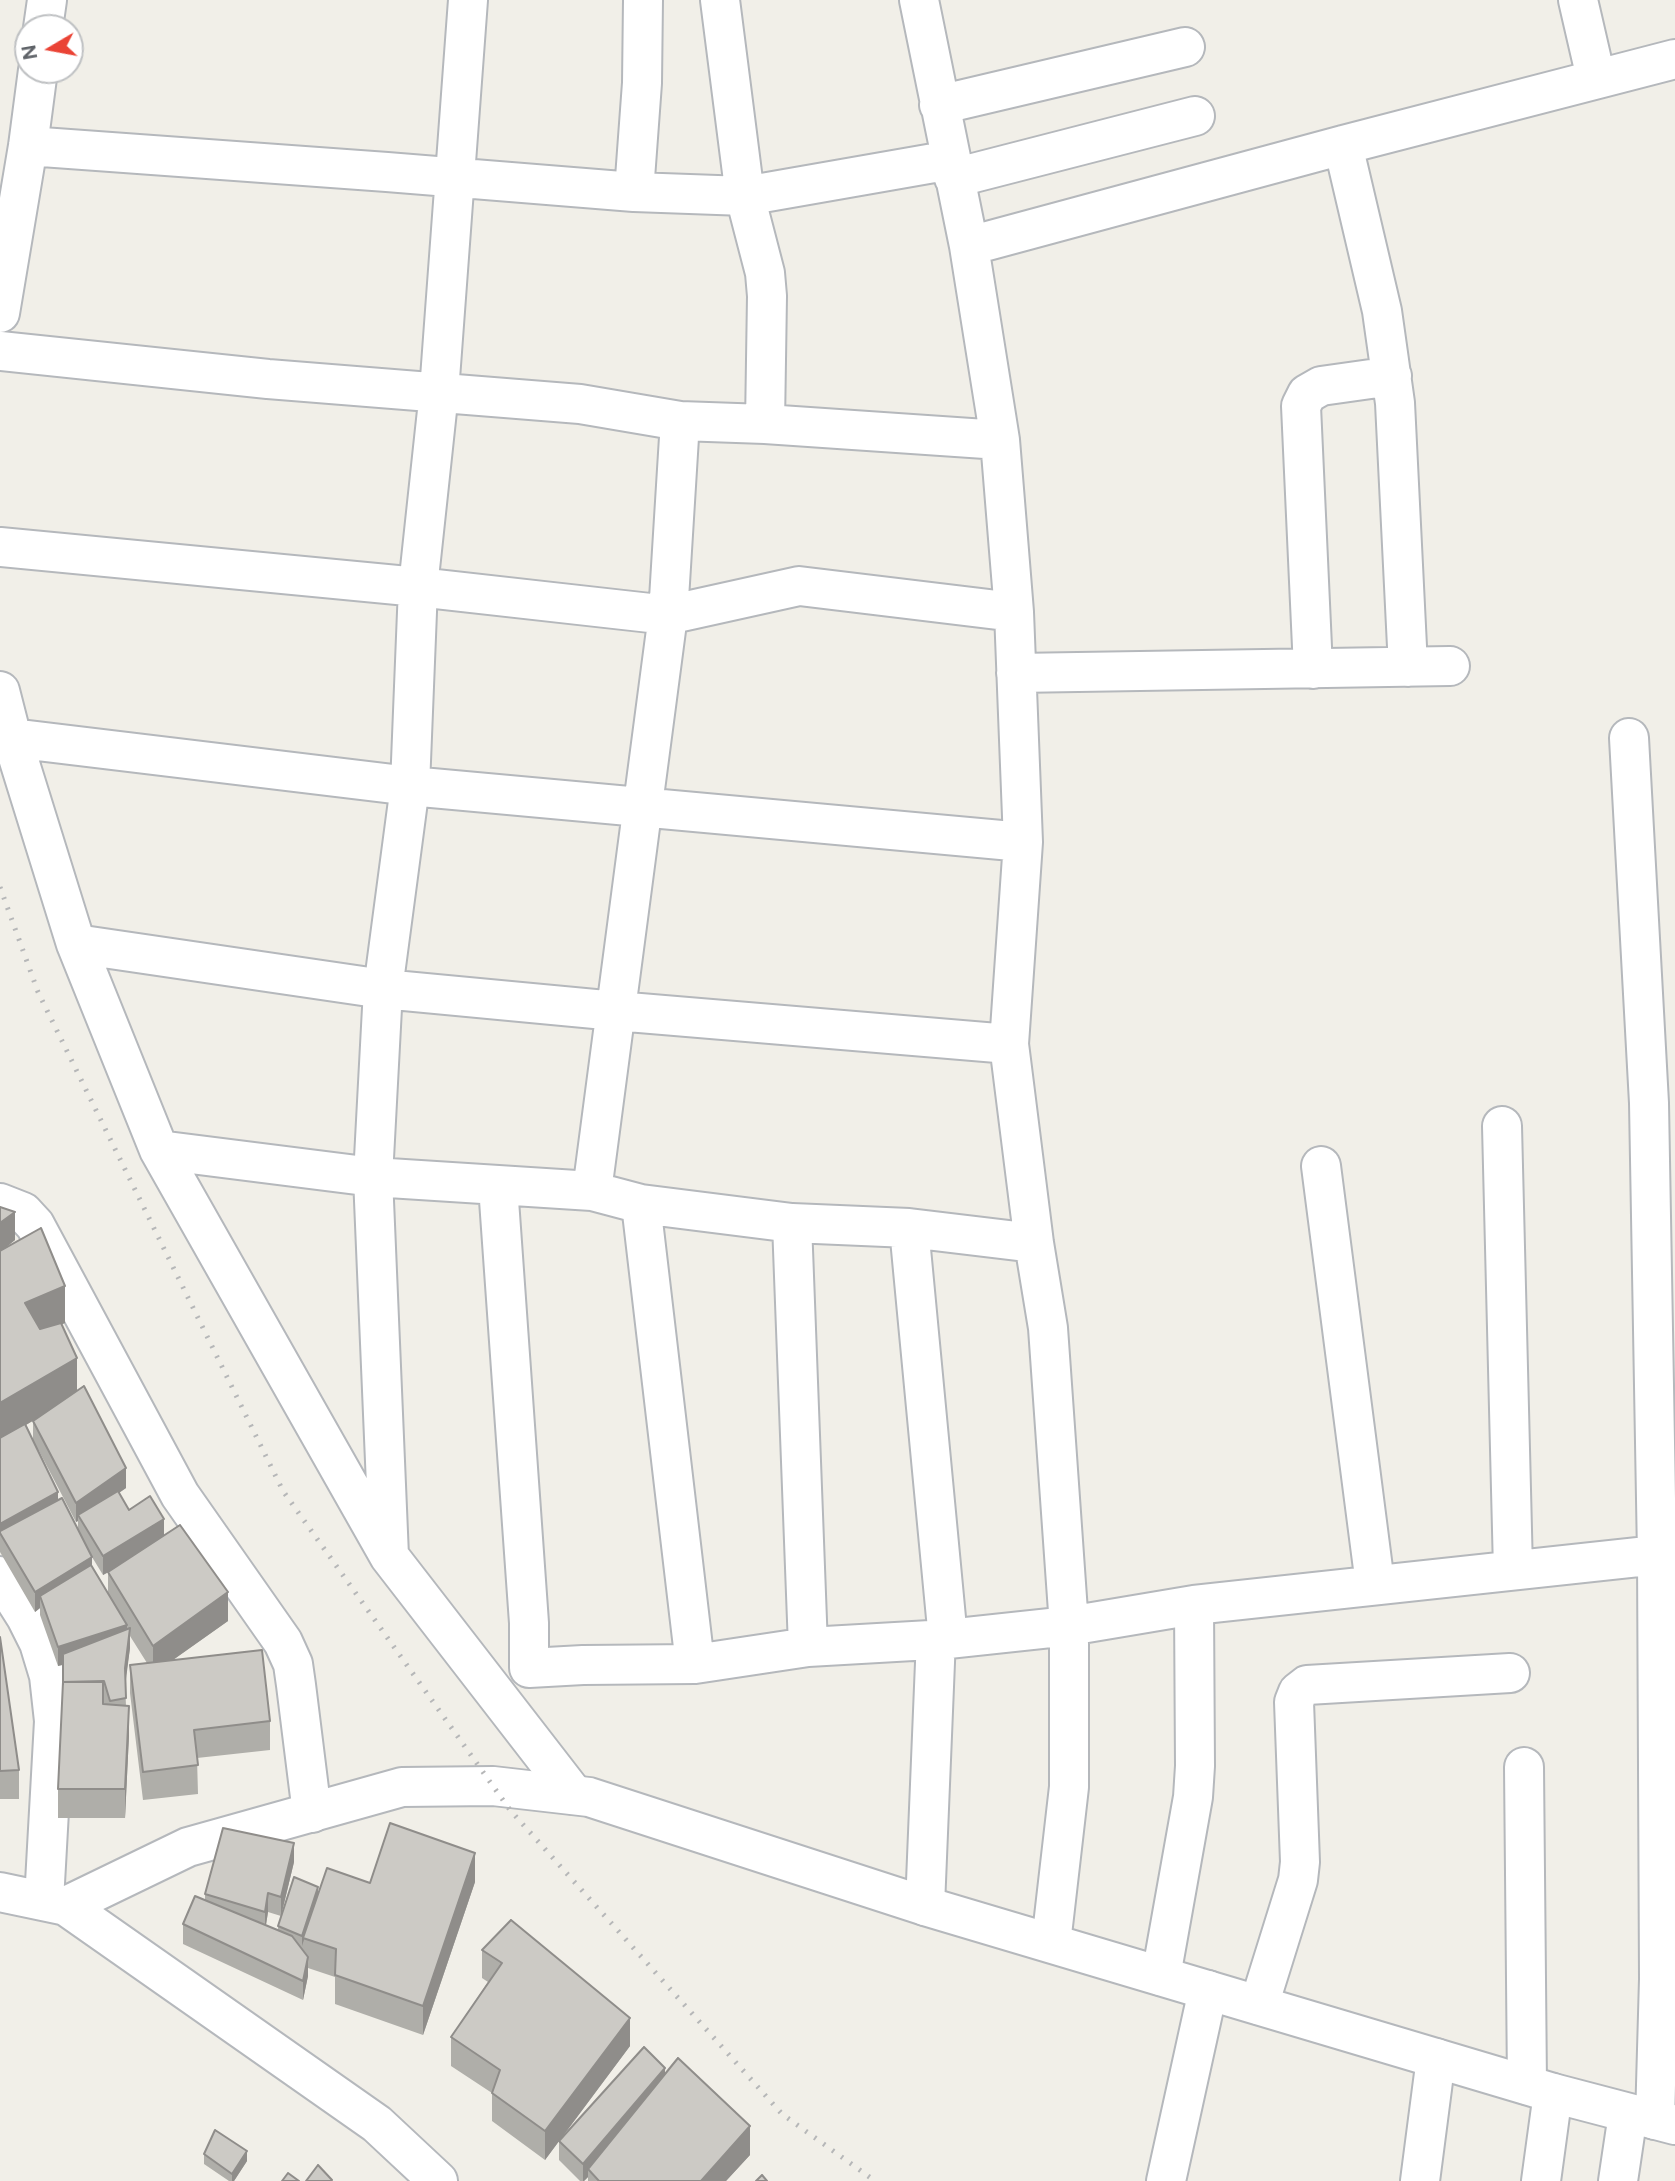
<!DOCTYPE html>
<html>
<head>
<meta charset="utf-8">
<style>
	body { margin:0 }
	#map { position:relative; width:1675px; height:2181px; overflow:hidden; background:#f1efe8; font-family:Figtree,sans-serif }
	canvas { display:block }
	.north { position:absolute; left:14px; top:14px; width:70px; height:70px; box-sizing:border-box; background:#fff; border:2px solid #bfc1c3; border-radius:50%; rotate:260deg; font-size:19px; font-weight:700; line-height:28px; text-align:center; color:#5f6368 }
	.north::after { content:''; display:block; margin:auto; width:24px; height:32px; background:#ea4335; clip-path:polygon(50% 0,100% 100%,50% 72%,0 100%) }
</style>
</head>
<body>
<div id="map">
<canvas width="1675" height="2181"></canvas>
<div class="north">N</div>
</div>
<script>
const ctx = document.querySelector('canvas').getContext('2d');
ctx.lineJoin = 'round';
function poly(rows) {
  const path = new Path2D();
  for (const r of rows) {
    path.moveTo(r[0], r[1]);
    for (let i = 2; i < r.length; i += 2) path.lineTo(r[i], r[i + 1]);
  }
  return path;
}
function strokePath(path, color, width, dash) {
  ctx.strokeStyle = color;
  ctx.lineWidth = width;
  ctx.lineCap = dash ? 'butt' : 'round';
  ctx.setLineDash(dash || []);
  ctx.stroke(path);
}
function fill(path, color) {
  ctx.fillStyle = color;
  ctx.fill(path, 'evenodd');
}
const minor = poly([
	[720,0,745,196,765,273,767,296,765,424],
	[919,0,969,246,1000,440,1014,612,1023,842,1009,1044,1034,1243,1048,1328,1069,1626,1069,1787,1051,1943],
	[1578,0,1596,78],
	[43,28,47,0],
	[939,105,1185,47],
	[1343,145,1382,311,1395,403,1408,667],
	[28,146,387,172,634,192,745,196,951,160],
	[954,178,1195,116],
	[634,192,642,83,643,0],
	[969,246,1343,145,1675,59],
	[0,313,28,146,38,70],
	[0,351,268,379,580,404,680,421,765,424,1000,440],
	[0,547,418,587,668,615,799,586,1014,612],
	[1313,669,1301,406,1307,394,1321,386,1392,376],
	[1016,673,1450,666],
	[0,691,12,738,76,944,159,1150,389,1556,574,1795],
	[12,738,410,786,1023,842],
	[1629,738,1649,1103,1657,1555,1659,1979,1655,2120],
	[76,944,383,989,616,1011,1009,1044],
	[1502,1126,1513,1570],
	[159,1150,373,1177,592,1191,641,1204,792,1223,909,1228,1034,1243],
	[1321,1166,1375,1584],
	[498,1186,529,1623,529,1668,583,1665,695,1664,808,1647,948,1639,1069,1626,1194,1605,1657,1555],
	[592,1191,668,615,680,421],
	[0,1203,23,1212,35,1225,180,1495,283,1642,293,1664,296,1685,312,1813],
	[641,1204,695,1664],
	[792,1223,808,1647],
	[909,1228,948,1639],
	[389,1556,373,1177,383,989,410,786,418,587,439,392,468,0],
	[0,1576,26,1617,39,1643,49,1676,54,1721,44,1901],
	[1524,1767,1527,2085],
	[0,1892,66,1906,377,2124,438,2181],
	[925,1906,936,1638],
	[1161,1976,1193,1797,1195,1766,1194,1605],
	[1259,2005,1298,1880,1300,1862,1294,1702,1298,1692,1307,1685,1510,1673],
	[1166,2181,1208,1990],
	[1420,2181,1436,2058],
	[1541,2181,1553,2093],
	[1618,2181,1628,2114]
]);
const tertiary = poly([
	[66,1906,188,1847,402,1787,493,1786,589,1797,925,1906,1553,2093,1675,2125]
]);
strokePath(minor, '#b5b8bc', 42);
strokePath(tertiary, '#b5b8bc', 42);
strokePath(minor, '#fff', 38);
strokePath(tertiary, '#fff', 38);
strokePath(poly([
	[0,887,38,992,283,1491,510,1810,782,2114,875,2181]
]), '#b6b7b8', 5, [2, 9]);
fill(poly([
	[0,1207,15,1240,3,1250,65,1323,62,1324,77,1391,126,1488,119,1493,129,1510,164,1536,228,1621,173,1660,270,1721,270,1750,197,1758,198,1794,143,1800,130,1693,130,1665,147,1663,130,1636,130,1648,125,1682,126,1706,129,1735,125,1818,58,1818,58,1789,63,1695,63,1665,58,1666,40,1615,40,1608,35,1612,0,1552],
	[39,1417,33,1421,33,1440,26,1425],
	[38,1449,76,1522,78,1521,78,1529,58,1500],
	[92,1557,103,1575,113,1570,108,1572,108,1594,92,1567],
	[0,1637,19,1770,19,1799,0,1799],
	[294,1862,281,1916,268,1912,266,1925,278,1930,278,1926,318,1894,370,1883,475,1882,423,2035,335,2004,335,1977,308,1968,308,1976,303,2000,183,1944,183,1924,205,1900,205,1894],
	[482,1950,630,2046,560,2140,665,2073,750,2155,726,2181,588,2181,588,2177,584,2181,580,2181,559,2160,559,2141,545,2160,492,2121,492,2093,451,2066,451,2037,488,1982,482,1978],
	[204,2154,247,2161,234,2181,229,2181,204,2164]
]), '#afaea9');
fill(poly([
	[15,1212,15,1240,0,1252,0,1223],
	[65,1286,65,1323,25,1340,25,1303],
	[77,1358,77,1395,0,1440,0,1403],
	[126,1468,126,1488,80,1519,78,1515,78,1521,76,1522,76,1503],
	[58,1492,58,1511,0,1533,0,1524],
	[164,1519,164,1539,103,1575,103,1556],
	[92,1557,92,1576,40,1596,40,1608,35,1612,35,1592],
	[228,1592,228,1621,153,1674,153,1646],
	[127,1625,127,1645,58,1666,58,1647],
	[130,1628,130,1648,125,1687,125,1668],
	[129,1706,129,1735,125,1818,125,1789],
	[294,1843,294,1862,281,1916,281,1897],
	[475,1853,475,1882,423,2035,423,2006],
	[318,1887,318,1897,302,1946,302,1936],
	[268,1893,268,1912,265,1931,265,1912],
	[308,1957,308,1976,303,2000,303,1981],
	[630,2018,630,2046,545,2160,545,2131],
	[665,2068,665,2088,588,2169,588,2177,584,2181,583,2181,583,2164],
	[750,2126,750,2155,726,2181,701,2181],
	[247,2151,247,2161,234,2181,232,2181,232,2174]
]), '#8f8d8a');
const building = poly([
	[0,1207,15,1212,0,1223,0,1207],
	[41,1228,65,1286,25,1303,40,1329,61,1323,77,1358,0,1403,0,1251,41,1228],
	[84,1386,126,1468,76,1503,33,1421,84,1386],
	[25,1424,58,1492,0,1524,0,1438,25,1424],
	[118,1491,129,1510,150,1496,164,1519,103,1556,78,1515,118,1491],
	[62,1498,92,1557,35,1592,0,1533,0,1531,62,1498],
	[180,1525,228,1592,153,1646,108,1572,180,1525],
	[91,1565,127,1625,58,1647,40,1596,91,1565],
	[130,1628,125,1668,126,1698,110,1701,104,1681,63,1682,63,1685,63,1654,130,1628],
	[0,1637,19,1770,0,1771,0,1637],
	[262,1650,270,1721,194,1730,198,1765,143,1772,130,1665,262,1650],
	[63,1682,103,1682,103,1704,129,1706,125,1789,58,1789,63,1682],
	[390,1823,475,1853,423,2006,335,1975,336,1949,303,1938,327,1868,370,1883,390,1823],
	[223,1828,294,1843,281,1897,268,1893,265,1912,205,1894,223,1828],
	[294,1877,318,1887,302,1936,278,1926,294,1877],
	[195,1896,292,1936,308,1957,303,1981,183,1924,195,1896],
	[511,1920,630,2018,545,2131,492,2093,500,2070,451,2037,502,1963,482,1950,511,1920],
	[644,2047,665,2068,583,2164,559,2141,644,2047],
	[678,2058,750,2126,701,2181,599,2181,588,2169,678,2058],
	[215,2130,247,2151,232,2174,204,2154,215,2130],
	[318,2165,332,2180,331,2181,306,2181,318,2165],
	[288,2173,299,2181,282,2181,288,2173],
	[762,2175,767,2181,756,2181,762,2175]
]);
fill(building, '#cccac5');
strokePath(building, '#8f8d8a', 2);
</script>
</body>
</html>
